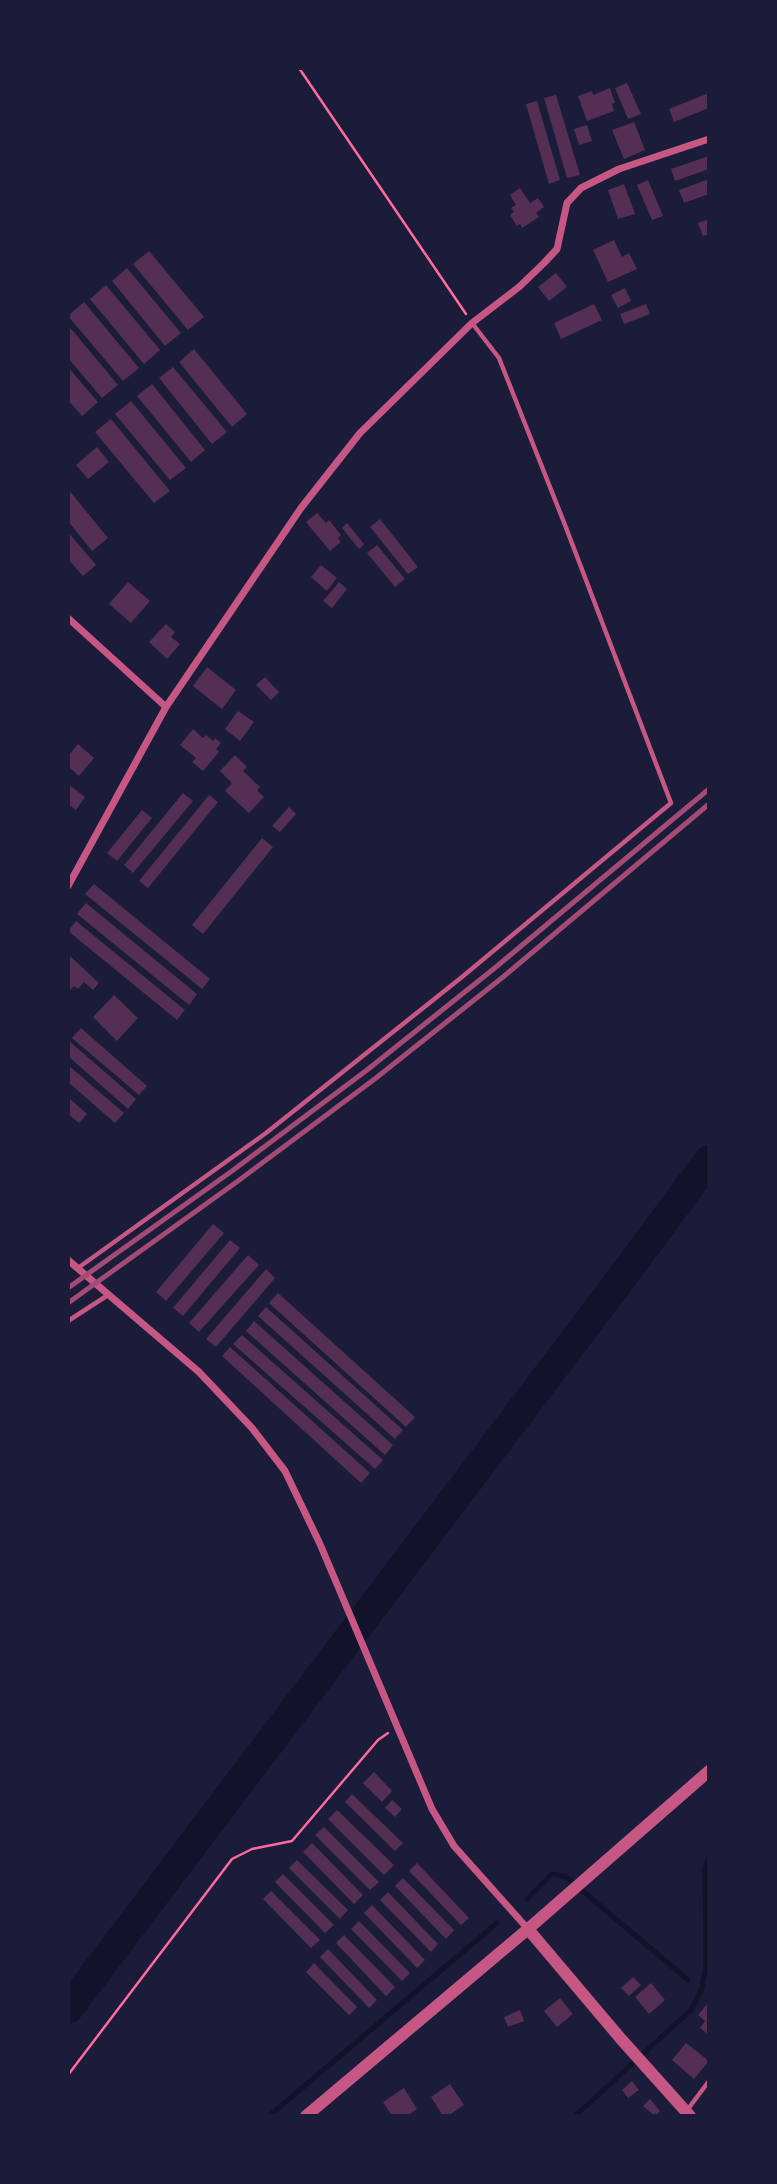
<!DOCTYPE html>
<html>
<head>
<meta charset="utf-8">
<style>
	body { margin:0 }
	#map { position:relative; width:777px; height:2184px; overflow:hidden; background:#1b1b3a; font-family:Quicksand,sans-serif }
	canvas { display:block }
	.frame { position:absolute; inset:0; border:70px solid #1b1b3a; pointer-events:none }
</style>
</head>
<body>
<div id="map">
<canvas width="777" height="2184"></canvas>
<div class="frame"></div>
</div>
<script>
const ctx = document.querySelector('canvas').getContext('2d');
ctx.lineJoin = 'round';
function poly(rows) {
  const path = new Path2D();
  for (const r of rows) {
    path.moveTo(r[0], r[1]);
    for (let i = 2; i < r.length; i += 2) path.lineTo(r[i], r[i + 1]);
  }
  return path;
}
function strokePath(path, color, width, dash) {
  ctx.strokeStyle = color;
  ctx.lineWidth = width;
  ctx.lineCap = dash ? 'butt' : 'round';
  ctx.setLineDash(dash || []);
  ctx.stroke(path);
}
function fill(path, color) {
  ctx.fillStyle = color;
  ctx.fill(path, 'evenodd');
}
strokePath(poly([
	[527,1899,552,1874,565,1876,688,1980],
	[269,2116,497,1923],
	[575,2116,691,2010,701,1991,706,1968,705,1868,709,1858]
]), '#12122b', 5);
strokePath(poly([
	[68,2009,617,1284,709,1160]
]), '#12122b', 30);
fill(poly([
	[627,83,641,114,628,119,615,88],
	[610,88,615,103,612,104,614,111,587,121,578,96,592,91,593,95],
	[709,93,709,108,674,122,669,109],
	[556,95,580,175,567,178,544,98],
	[537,101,560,180,549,184,526,104],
	[634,122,645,150,624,159,612,130],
	[587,125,592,141,579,145,574,129],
	[709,156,709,169,675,181,671,169],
	[709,179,709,194,684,203,679,190],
	[648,180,663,216,652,220,637,185],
	[624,184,635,214,618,219,608,190],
	[520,188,530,203,538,198,544,207,536,213,539,217,522,228,520,224,517,226,510,215,514,212,511,208,516,205,510,195],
	[709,219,709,234,703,236,698,223],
	[614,240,622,257,629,253,637,269,608,282,593,250],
	[149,251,204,317,188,330,133,264],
	[127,268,181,333,165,346,112,281],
	[556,273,567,287,549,301,538,287],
	[106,285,160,350,144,364,90,299],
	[625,288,631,301,618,308,611,295],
	[84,302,139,368,123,381,68,316],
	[594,304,602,320,561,339,554,323],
	[646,304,650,314,624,324,620,314],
	[68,325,118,385,102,398,68,358],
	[194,349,247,414,232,427,179,362],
	[68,367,98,402,82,416,68,400],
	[173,367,227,432,212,444,159,378],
	[152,384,205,450,191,462,137,396],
	[131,401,186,468,170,480,115,414],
	[111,419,170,491,154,503,95,432],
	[97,447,109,462,88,479,76,465],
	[68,489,108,538,92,551,68,521],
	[317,513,326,523,329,520,341,535,338,538,341,542,330,551,306,522],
	[380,519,418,567,408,574,370,527],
	[347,523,364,544,359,549,342,528],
	[68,532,96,565,83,576,68,559],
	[377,545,405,579,395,587,367,553],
	[321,565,337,578,327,591,311,577],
	[128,582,150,601,131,623,109,604],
	[339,582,347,589,332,608,323,601],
	[166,624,175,632,171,637,180,644,167,659,149,642],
	[207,667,236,690,222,709,193,686],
	[265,677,279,692,271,700,256,685],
	[238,711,254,722,240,741,225,729],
	[193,729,203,738,206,735,213,741,215,738,221,743,216,749,219,752,203,771,192,762,196,758,180,745],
	[78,744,94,758,79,776,68,766,68,756],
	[235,755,247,767,243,771,260,787,257,790,264,797,249,813,225,791,232,783,220,771],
	[68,784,85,797,76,810,68,804],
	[183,793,193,801,133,873,124,865],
	[209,795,218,802,148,888,139,881],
	[289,807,296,814,280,832,272,826],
	[142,810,152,818,117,861,107,853],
	[262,838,273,847,203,934,192,925],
	[94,884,210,979,202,989,85,894],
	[86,903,197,994,189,1005,77,914],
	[76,921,185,1010,177,1020,68,931],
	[70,956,99,983,93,990,84,982,78,989,74,986,68,992,68,958],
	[114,995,138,1018,117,1041,93,1017],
	[81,1028,147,1086,139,1095,72,1038],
	[68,1040,136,1099,128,1109,68,1056],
	[68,1065,124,1113,115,1123,68,1082],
	[68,1097,87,1114,79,1123,68,1114],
	[213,1224,224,1233,166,1301,156,1292],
	[230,1240,240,1248,183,1316,173,1308],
	[248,1255,259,1265,199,1332,189,1323],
	[266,1269,275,1278,216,1347,206,1339],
	[278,1293,415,1417,406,1427,269,1303],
	[266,1307,403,1430,395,1439,258,1316],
	[254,1321,393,1445,385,1455,246,1331],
	[242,1335,383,1460,375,1469,233,1344],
	[230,1347,370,1473,361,1483,222,1356],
	[374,1772,392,1791,382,1802,363,1783],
	[352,1794,403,1843,395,1851,345,1802],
	[392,1800,402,1809,395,1817,385,1808],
	[337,1810,394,1865,384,1875,328,1819],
	[324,1827,379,1882,370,1890,315,1835],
	[312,1843,363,1895,354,1904,303,1852],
	[297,1860,348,1910,340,1919,289,1868],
	[417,1863,469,1918,461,1925,409,1871],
	[283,1874,334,1925,325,1933,275,1882],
	[403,1878,454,1930,446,1939,395,1886],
	[271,1891,320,1940,311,1948,263,1899],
	[388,1892,438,1944,431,1952,380,1900],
	[372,1905,425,1960,417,1968,364,1913],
	[359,1921,410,1973,402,1981,351,1929],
	[344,1935,395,1987,386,1996,336,1943],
	[328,1949,377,2000,369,2008,320,1957],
	[314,1963,357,2007,349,2015,306,1972],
	[633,1977,641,1985,629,1996,621,1988],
	[651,1983,665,2000,649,2014,635,1997],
	[560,1998,573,2014,557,2027,544,2011],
	[709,2002,709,2035,700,2028,705,2021,698,2015],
	[520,2010,524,2021,508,2027,504,2017],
	[686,2043,709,2061,694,2079,672,2060],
	[632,2081,639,2090,628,2098,622,2090],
	[450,2084,464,2105,448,2116,443,2116,431,2097],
	[404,2088,417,2109,410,2114,411,2116,392,2116,383,2102],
	[650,2099,660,2111,655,2116,643,2106]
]), '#542f53');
strokePath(poly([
	[299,68,466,314],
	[68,2075,232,1859,252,1849,292,1841,378,1740,388,1733]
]), '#ff6b9d', 2.5);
strokePath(poly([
	[78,1268,266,1133,462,977,671,803,565,525,499,358,472,323],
	[68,1321,108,1295],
	[688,2109,709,2081]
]), '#c65784', 4.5);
strokePath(poly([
	[68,618,166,707],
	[68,886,166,707,301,508,360,433,472,323,519,287,544,263,557,249,567,203,581,188,619,169,709,139],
	[68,1260,199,1372,252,1428,285,1471,320,1544,432,1809,454,1846,528,1929]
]), '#c65784', 7);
strokePath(poly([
	[528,1929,621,2039,690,2116],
	[306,2116,528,1929,709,1771]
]), '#c65784', 12);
strokePath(poly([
	[68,1288,232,1171,367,1070,496,967,709,789],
	[68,1303,238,1181,376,1078,503,977,709,804]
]), '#a44b75', 5);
</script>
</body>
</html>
